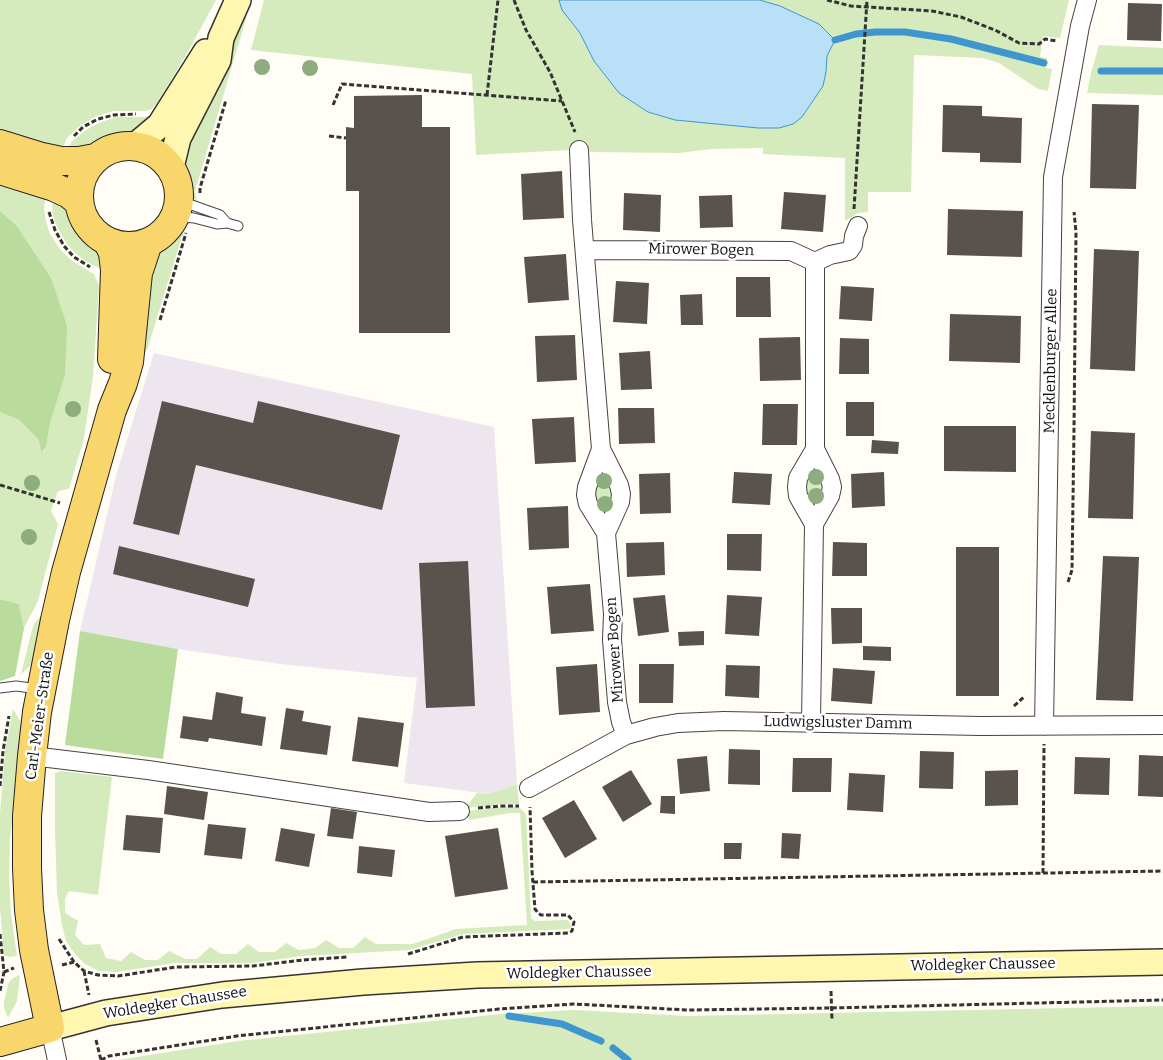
<!DOCTYPE html>
<html>
<head>
<meta charset="utf-8">
<style>
	body { margin:0 }
	canvas { display:block; background:#fffdf5 }
</style>
</head>
<body>
<canvas width="1163" height="1060"></canvas>
<script>
const ctx = document.querySelector('canvas').getContext('2d');
ctx.lineJoin = 'round';
function fill(path, color) {
  ctx.fillStyle = color;
  ctx.fill(path, 'evenodd');
}
function poly(rows) {
  const path = new Path2D();
  for (const r of rows) {
    if (r.length === 3) {
      path.moveTo(r[0] + r[2], r[1]);
      path.arc(r[0], r[1], r[2], 0, 2 * Math.PI);
      continue;
    }
    path.moveTo(r[0], r[1]);
    for (let i = 2; i < r.length; i += 2) path.lineTo(r[i], r[i + 1]);
  }
  return path;
}
function strokePath(path, color, width, dash) {
  ctx.strokeStyle = color;
  ctx.lineWidth = width;
  ctx.lineCap = dash ? 'butt' : 'round';
  ctx.setLineDash(dash || []);
  ctx.stroke(path);
}
function drawText(font, color, halo, rows, align = 'center') {
  ctx.font = font + ' Bitter,serif';
  ctx.lineWidth = 5;
  ctx.setLineDash([]);
  ctx.textBaseline = 'middle';
  ctx.strokeStyle = halo;
  ctx.fillStyle = color;
  for (const [text, x, y, turn = 0] of rows) {
    ctx.save();
    ctx.translate(x, y);
    ctx.rotate((+turn || 0) * Math.PI / 180);
    ctx.textAlign = isNaN(turn) ? turn : align;
    if (halo) ctx.strokeText(text, 0, 0);
    ctx.fillText(text, 0, 0);
    ctx.restore();
  }
}
fill(poly([
	[154,353,494,427,517,784,489,794,404,783,417,678,281,664,178,649,80,631,117,472]
]), '#eee6ef');
fill(poly([
	[0,0,216,0,189,50,157,103,152,109,145,111,114,111,97,116,81,125,67,138,61,151,0,135],
	[249,0,246,19,195,191,197,202,190,194,185,173,183,163,186,139,233,44],
	[264,0,1069,0,1060,38,1043,36,1040,57,1047,58,1046,68,1052,69,1048,91,1038,89,999,63,983,58,914,55,911,192,868,192,868,212,858,213,845,221,845,158,763,154,763,148,712,149,679,153,590,152,588,147,570,147,569,150,476,155,472,74,251,50],
	[1099,45,1163,48,1163,95,1087,93,1091,73],
	[156,113,130,135,110,139,98,145,66,152,72,141,86,130,99,123,116,117,146,117],
	[0,179,46,192,44,209,46,222,50,234,60,249,71,260,94,274,99,286,93,377,84,438,69,489,58,491,51,511,58,524,38,601,24,628,19,604,0,599,0,412,19,420,38,439,43,452,46,447,50,422,65,375,16,225,0,211],
	[53,201,70,208,78,226,101,254,104,273,99,268,87,262,76,254,67,244,58,229,54,219,52,210],
	[193,221,185,227,148,347,142,360,144,282,158,248,176,234,181,224],
	[815,467,822,478,822,495,814,504,806,495,807,478],
	[602,475,611,485,612,502,605,512,596,503,595,486],
	[43,613,36,655,31,665,21,674,32,630,34,624],
	[13,709,20,721,22,731,10,839,9,877,11,914,17,956,8,957,4,955,0,908,0,814,5,751],
	[61,771,112,777,98,895,69,891,65,899,65,913,78,921,75,935,84,945,100,944,106,958,121,961,131,952,145,960,158,960,169,951,185,959,197,959,210,947,221,954,236,954,248,944,259,952,275,952,286,943,299,950,315,948,326,940,339,948,353,948,365,937,376,944,413,944,456,929,527,925,520,813,510,813,469,820,467,811,501,807,519,807,526,814,531,918,535,921,568,920,572,926,569,929,463,934,409,950,302,956,253,963,174,963,117,972,99,971,85,964,76,955,66,941,62,925,57,893,55,831,55,773],
	[517,784,519,804,501,804,465,808,477,793,489,794],
	[20,975,17,1001,8,1018,4,1008,4,1001,9,982,13,978],
	[1163,1006,1163,1060,118,1060,238,1041,501,1014,574,1010,688,1016]
]), '#d5ebbd');
fill(poly([
	[0,211,16,225,51,278,67,326,65,375,50,423,46,447,42,452,38,439,19,420,0,412],
	[0,599,19,604,24,628,15,676,0,681],
	[80,631,178,649,163,759,65,745]
]), '#b9dc9c');
const water = poly([
	[559,0,760,0,780,6,819,24,835,40,827,56,826,72,823,86,802,117,793,124,779,128,758,128,675,120,648,112,619,93,594,61,580,33,562,10,559,0]
]);
fill(water, '#b9e0f7');
strokePath(water, '#3f96cf', 1);
strokePath(poly([
	[835,40,856,34,876,32,905,32,951,39,1044,63],
	[1101,71,1163,71],
	[509,1016,562,1024,601,1041],
	[613,1048,628,1060]
]), '#3f96cf', 7);
fill(poly([
	[1128,3,1162,4,1161,41,1127,40],
	[422,95,422,127,450,127,450,333,359,333,359,191,346,191,346,127,354,128,354,96],
	[1092,104,1139,105,1136,189,1090,188],
	[943,105,982,106,982,116,1022,118,1021,163,980,162,980,153,942,152],
	[562,171,564,218,523,220,521,174],
	[784,192,826,195,823,232,781,229],
	[624,193,661,195,660,232,623,230],
	[732,195,733,227,700,228,699,196],
	[948,209,1023,211,1022,257,947,255],
	[1094,249,1139,251,1135,371,1090,369],
	[566,254,569,300,528,303,524,257],
	[736,277,770,277,771,317,736,317],
	[616,281,649,283,647,324,613,322],
	[841,286,874,288,872,321,839,319],
	[702,294,703,325,681,325,680,295],
	[950,314,1021,316,1020,363,949,361],
	[575,335,577,380,537,382,535,336],
	[800,337,801,380,760,381,759,338],
	[840,338,869,339,869,374,839,374],
	[650,351,652,389,621,390,619,353],
	[162,401,253,423,258,401,400,435,382,510,196,465,179,535,133,524],
	[846,402,874,402,874,436,846,436],
	[763,404,798,404,797,445,762,445],
	[618,408,654,408,655,443,619,444],
	[574,417,576,462,535,464,532,419],
	[944,426,1016,426,1016,472,944,471],
	[1091,431,1135,433,1133,519,1088,518],
	[872,440,899,442,898,454,871,453],
	[734,472,772,474,770,505,732,503],
	[884,472,885,506,852,508,851,474],
	[670,473,671,513,640,514,639,474],
	[568,506,569,548,529,550,527,508],
	[727,534,762,534,761,571,727,570],
	[664,542,665,575,627,577,626,543],
	[833,542,867,543,867,576,832,576],
	[119,546,255,579,248,607,113,574],
	[956,547,999,547,999,696,956,696],
	[1103,556,1139,557,1133,701,1096,700],
	[468,561,475,706,426,708,419,563],
	[590,584,594,631,551,634,547,587],
	[665,595,669,632,638,636,633,598],
	[727,595,762,597,759,636,725,634],
	[831,608,862,608,862,643,832,644],
	[704,631,704,645,679,646,678,632],
	[863,646,891,647,891,661,863,660],
	[597,664,600,712,559,715,556,667],
	[639,664,674,664,673,703,639,703],
	[726,665,760,666,759,698,725,696],
	[833,668,875,671,872,704,831,701],
	[216,692,243,697,241,713,266,717,262,746,209,738,208,742,180,738,183,716,212,720],
	[286,708,304,711,302,721,331,726,327,755,280,749],
	[358,717,404,723,398,767,352,761],
	[729,749,760,750,760,785,728,784],
	[920,751,954,752,953,789,919,788],
	[1139,755,1163,756,1163,797,1138,796],
	[707,756,710,791,680,794,677,759],
	[1075,757,1110,758,1109,795,1074,794],
	[793,758,832,758,831,792,792,792],
	[631,770,652,804,623,822,602,787],
	[1018,770,1018,805,985,806,985,771],
	[849,773,885,775,883,812,847,810],
	[167,786,208,792,204,820,164,814],
	[661,796,675,796,675,814,660,813],
	[574,800,597,839,565,858,542,818],
	[331,808,357,812,353,839,327,836],
	[126,815,163,818,160,853,123,850],
	[208,824,246,828,242,859,204,855],
	[281,828,315,834,309,867,275,861],
	[498,828,508,889,455,897,445,836],
	[782,833,801,834,799,859,781,858],
	[724,843,742,843,741,859,724,859],
	[359,846,395,850,392,877,357,873]
]), '#5a524d');
const lane = poly([
	[179,193,189,204,220,215,227,223],
	[174,220,183,217,194,218,217,224,227,223,238,226],
	[0,688,16,686,39,689]
]);
const street = poly([
	[579,150,582,220,601,449,619,485,621,494,620,502,606,533],
	[585,250,791,251,815,262,830,255,849,251,853,245,854,236,858,226],
	[601,449,587,487,586,495,588,504,606,533,613,614,612,640,617,702,621,722,626,735],
	[814,524,798,496,797,487,798,478,815,449],
	[811,722,814,524,830,496,832,487,830,479,815,449,815,262],
	[1044,726,1053,177,1080,26,1087,0],
	[32,756,148,770,429,812,460,811],
	[529,788,626,735,655,727,678,723,724,721,981,726,1163,725],
	[50,1028,57,1060]
]);
const secondary = poly([
	[135,146,160,125,206,52],
	[171,167,178,138,218,60,221,38,238,0],
	[50,1028,106,1013,222,995,363,982,477,975,1163,962]
]);
const primary = poly([
	[0,144,42,157,61,161,79,161,95,158],
	[129,196,50],
	[0,170,54,187,69,194,79,202],
	[108,242,113,253,115,270,112,359],
	[0,1042,50,1028,34,950,29,910,27,868,27,816,32,756,37,712,55,620,66,572,112,410,123,383,129,362,138,273,148,243]
]);
strokePath(lane, '#444', 11);
strokePath(street, '#444', 20);
strokePath(secondary, '#333', 28);
strokePath(primary, '#222', 30);
strokePath(poly([
	[514,0,526,30,550,72,575,132],
	[827,0,851,6,932,11,961,17,995,30,1019,43,1039,44,1045,39,1057,41],
	[487,95,498,0],
	[333,105,342,84,562,101],
	[74,136,83,127,98,119,114,115,136,114],
	[329,136,346,138],
	[200,193,200,188,226,100],
	[854,209,867,0],
	[49,212,55,230,64,246,74,257,90,267],
	[160,320,186,233],
	[0,485,60,503],
	[1068,582,1072,570,1074,429,1076,232,1074,212],
	[1014,706,1025,696],
	[0,786,3,751,9,716],
	[478,808,500,806,519,806],
	[1043,873,1044,744],
	[533,882,1163,871],
	[0,934,4,972,0,991],
	[59,939,74,962,84,971,98,975,118,976,176,967,253,966,303,960,347,957],
	[408,954,463,937,568,933,572,931,574,922,568,915,541,915,538,913,535,909,532,871,530,807],
	[62,965,74,962],
	[84,971,89,995],
	[4,972,14,968],
	[831,991,832,1020],
	[96,1040,101,1060],
	[101,1060,109,1056,237,1036,499,1009,574,1004,688,1010,831,1008,1163,1000]
]), '#333', 3, [5, 2.5]);
strokePath(lane, '#fff', 9);
strokePath(street, '#fff', 18);
strokePath(secondary, '#fff6b0', 25);
strokePath(primary, '#f9d66b', 28);
ctx.fillStyle = '#8dad7f';
for (const [x, y] of [
	[262,67],
	[310,68],
	[73,409],
	[816,477],
	[604,481],
	[32,483],
	[816,496],
	[605,504],
	[29,537]
]) {
  ctx.beginPath();
  ctx.arc(x, y, 8, 0, 2 * Math.PI);
  ctx.fill();
}
drawText('15px', '#111', '#fff', [
	["Mirower Bogen",701,250,1],
	["Mecklenburger Allee",1051,361,-89],
	["Mirower Bogen",615,650,-94],
	["Carl-Meier-Straße",40,716,-82],
	["Ludwigsluster Damm",838,723,1],
	["Woldegker Chaussee",983,965,-1],
	["Woldegker Chaussee",579,973,-1],
	["Woldegker Chaussee",175,1003,-9]
]);
</script>
</body>
</html>
